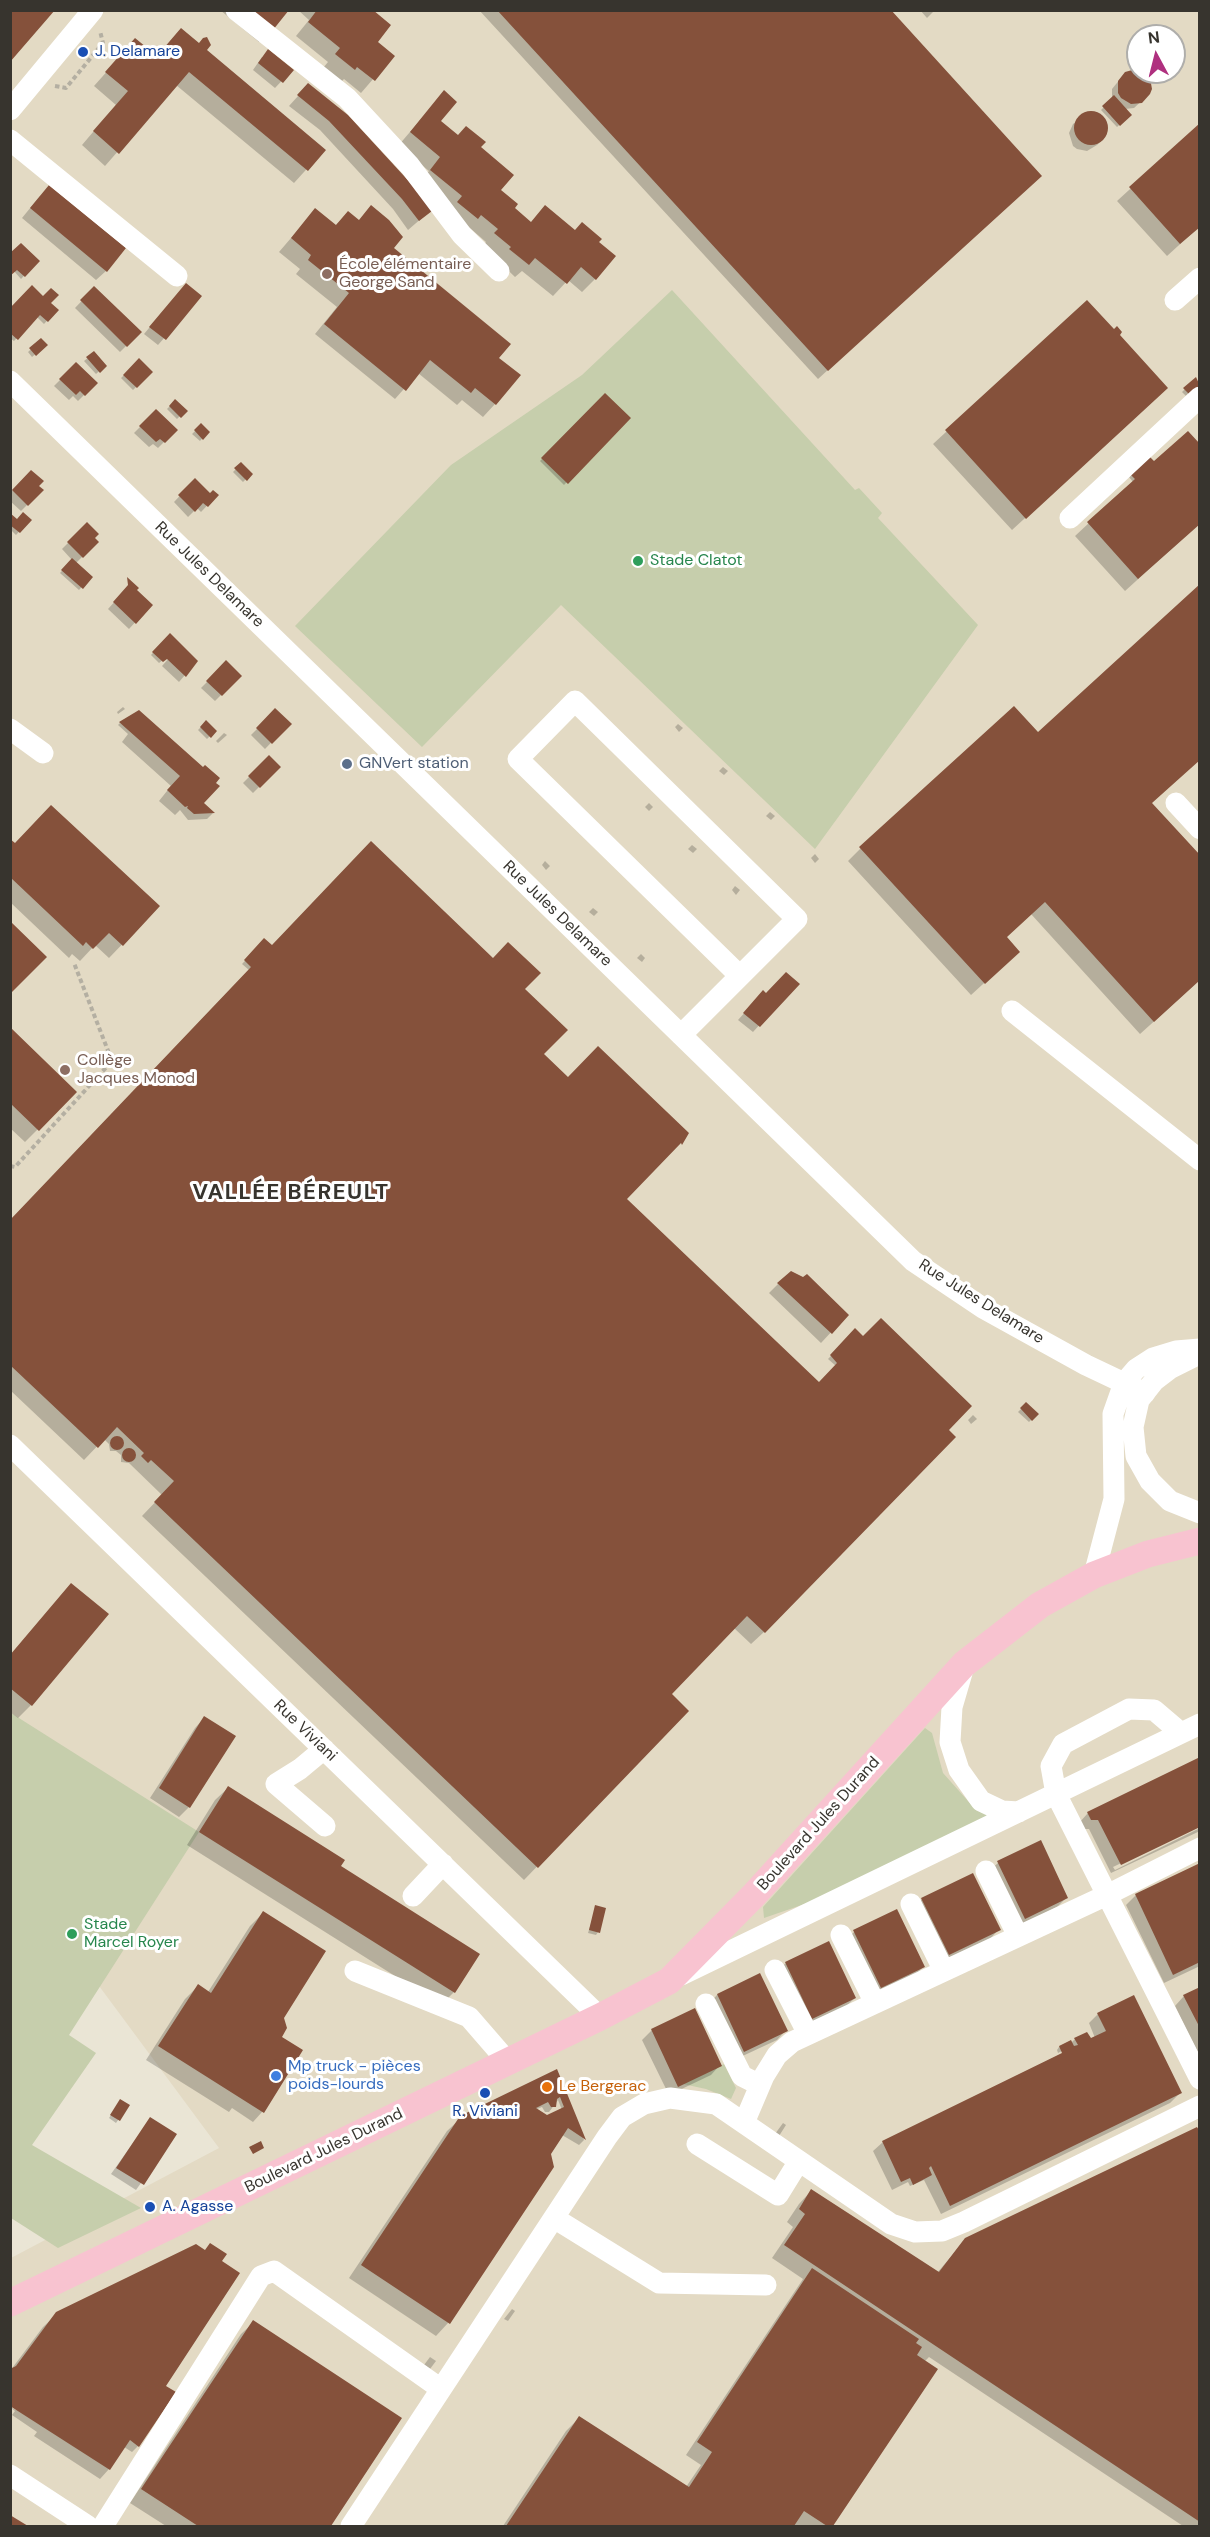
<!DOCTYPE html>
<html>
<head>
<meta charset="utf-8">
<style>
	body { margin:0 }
	#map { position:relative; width:1210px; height:2537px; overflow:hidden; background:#eae5d5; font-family:"DM Sans",sans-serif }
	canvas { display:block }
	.frame { position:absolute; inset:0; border:12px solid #37342e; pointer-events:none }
	.north { position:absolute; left:1126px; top:24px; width:60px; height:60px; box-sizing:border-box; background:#fff; border:2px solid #afaeab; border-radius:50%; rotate:353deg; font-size:16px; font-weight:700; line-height:24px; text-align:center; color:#37342e }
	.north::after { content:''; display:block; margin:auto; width:21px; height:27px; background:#af307f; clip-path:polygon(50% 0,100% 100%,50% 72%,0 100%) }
</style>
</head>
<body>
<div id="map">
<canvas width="1210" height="2537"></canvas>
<div class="frame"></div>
<div class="north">N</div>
</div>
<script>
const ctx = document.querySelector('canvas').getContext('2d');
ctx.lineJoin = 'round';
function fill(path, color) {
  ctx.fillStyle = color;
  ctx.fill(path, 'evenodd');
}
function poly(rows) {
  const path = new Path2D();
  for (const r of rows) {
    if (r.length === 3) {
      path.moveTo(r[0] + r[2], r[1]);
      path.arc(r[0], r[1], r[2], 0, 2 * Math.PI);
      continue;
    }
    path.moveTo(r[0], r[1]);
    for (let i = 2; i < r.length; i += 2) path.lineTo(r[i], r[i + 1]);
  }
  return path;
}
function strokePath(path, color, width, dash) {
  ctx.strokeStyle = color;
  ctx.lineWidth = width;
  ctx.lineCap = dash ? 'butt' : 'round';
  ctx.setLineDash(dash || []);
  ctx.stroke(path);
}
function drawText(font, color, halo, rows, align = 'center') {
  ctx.font = font + ' "DM Sans",sans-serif';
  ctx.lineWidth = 6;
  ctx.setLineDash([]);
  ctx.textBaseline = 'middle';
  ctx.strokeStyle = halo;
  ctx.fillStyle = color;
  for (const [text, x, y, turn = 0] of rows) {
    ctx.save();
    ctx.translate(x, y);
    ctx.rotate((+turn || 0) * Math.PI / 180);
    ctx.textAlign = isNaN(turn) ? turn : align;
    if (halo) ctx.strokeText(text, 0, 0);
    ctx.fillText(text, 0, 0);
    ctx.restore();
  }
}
fill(poly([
	[11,11,1199,11,1199,2526,11,2526,11,2258,219,2148,11,1867],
	[1138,36,1174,36,1174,72,1138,72]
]), '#e3dac4');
fill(poly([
	[672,290,855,490,859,488,882,513,878,518,978,625,815,849,561,605,422,747,295,626,451,465,582,375],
	[11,1713,199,1832,69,2035,96,2053,32,2145,141,2208,58,2248,11,2218],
	[925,1728,932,1733,943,1773,976,1810,1006,1816,854,1887,764,1918,763,1907],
	[724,2064,736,2088,731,2099,706,2089,683,2084]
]), '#c6ceac');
fill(poly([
	[220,10,287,10,259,42],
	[298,10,371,10,376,42,393,56,361,93,344,79,341,82,323,68,328,62,296,36,309,20],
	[479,10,889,10,1031,185,818,379],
	[920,10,935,10,927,18],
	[135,40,156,57,205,50,324,150,294,183,176,85,105,166,82,145,116,105,94,86],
	[262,57,292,70,275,88,253,70],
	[1142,72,1149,79,1149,94,1134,108,1125,109,1130,115,1117,127,1101,110,1112,99,1112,89,1125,73],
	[308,85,430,211,408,230,393,209,320,130,289,106],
	[444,92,439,122,458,136,479,147,499,190,512,208,530,223,575,231,597,242,595,279,582,292,568,280,553,296,522,271,515,277,483,246,486,242,418,183,429,171,398,146],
	[1088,113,1103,118,1107,128,1104,138,1097,145,1087,151,1077,149,1073,146,1069,133,1073,124],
	[1200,125,1200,226,1167,256,1117,201],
	[40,196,106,271,96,280,22,218],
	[315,210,335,226,348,213,392,249,497,358,495,404,483,417,462,400,457,405,418,373,395,399,315,334,337,307,296,274,300,269,279,252],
	[10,255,38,261,21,279,14,271],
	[94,288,140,332,120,352,75,308],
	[180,291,200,297,158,345,144,334],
	[1087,302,1118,335,1153,401,1012,530,933,444],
	[10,309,44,309,57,310,44,324,37,317,14,341,10,338],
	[41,340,46,345,32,357,28,352],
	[94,353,105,366,96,374,84,361],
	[139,361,151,372,133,390,121,378],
	[76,364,96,383,78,401,73,396,69,400,54,386],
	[1195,379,1200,384,1186,396,1182,392],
	[605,395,629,418,564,485,540,461],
	[175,401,185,411,177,419,167,409],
	[156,411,176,430,158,448,153,444,149,447,134,433],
	[201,425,208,432,200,441,192,434],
	[1149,458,1200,523,1125,591,1075,536,1133,482,1129,477],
	[241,464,251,474,243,482,233,472],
	[31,472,37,486,42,490,21,511,10,501,10,493],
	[195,480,210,495,217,495,201,512,197,508,188,517,174,502],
	[10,515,17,521,30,520,16,535,10,529],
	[87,524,97,542,76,563,91,577,79,590,60,573,72,560,62,549],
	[126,589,135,590,151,605,129,629,108,609],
	[170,635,196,662,179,682,162,666,179,647,159,663,151,655],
	[226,663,240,676,215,701,201,688],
	[123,707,125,709,118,714,117,712],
	[275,711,289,724,265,749,251,735],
	[206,722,215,731,207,739,198,730],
	[120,723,214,783,202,803,213,813,207,819,188,820,180,810,175,815,159,801,171,786,122,742,128,734,118,725],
	[678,724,683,728,679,732,675,727],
	[224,733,227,735,218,743,216,741],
	[1038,734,1151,804,1200,980,1140,1034,1031,914,1005,938,1005,964,971,995,848,861,861,848],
	[269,757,279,767,253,793,243,783],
	[723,767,728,771,724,775,719,771],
	[649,803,653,807,649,811,645,807],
	[770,812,775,816,771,820,766,816],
	[10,841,14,844,158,907,109,958,95,945,80,961,72,954,69,958,10,902],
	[692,845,697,849,693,853,688,849],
	[815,854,819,859,815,863,811,858],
	[545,861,550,866,546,870,542,865],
	[735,886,740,890,736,895,732,890],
	[593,908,598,912,594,916,589,912],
	[262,943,271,947,523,989,542,1054,625,1200,819,1384,836,1366,828,1359,853,1333,764,1632,751,1644,734,1628,670,1694,687,1711,524,1880,142,1516,162,1495,129,1463,121,1462,121,1455,116,1451,110,1451,109,1444,104,1439,84,1460,10,1390,10,1221,249,970,242,964],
	[641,954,645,958,642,962,637,958],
	[797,984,753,1032,738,1020,757,999],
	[10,1029,75,1092,25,1142,10,1128],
	[778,1284,847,1315,821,1343,769,1293],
	[1026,1404,1037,1414,1029,1422,1018,1412],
	[973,1415,977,1419,971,1424,968,1420],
	[107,1615,31,1705,18,1718,10,1712,10,1655],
	[204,1718,233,1736,189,1807,179,1817,150,1798,195,1728],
	[228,1788,339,1867,478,1954,454,1992,441,2005,187,1845,215,1800],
	[1088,1813,1200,1825,1113,1867,1115,1870,1200,1828,1200,1831,1111,1873,1089,1829,1082,1829,1079,1823],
	[998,1863,1066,1898,1057,1907,1015,1928,988,1872],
	[1200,1865,1200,1966,1164,1983,1126,1905,1136,1895],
	[922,1899,999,1929,990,1939,939,1963,912,1909],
	[596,1907,598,1932,596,1935,588,1933],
	[263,1913,283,2018,276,2044,301,2051,262,2112,253,2122,232,2108,229,2112,146,2060,185,1999,198,1986,208,1992,250,1926],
	[854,1932,923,1967,914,1976,871,1996,845,1941],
	[786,1963,855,1998,845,2007,803,2028,776,1972],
	[760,1975,786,2030,777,2040,734,2060,708,2005,717,1995],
	[1200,1989,1200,2057,1175,2006,1184,1996],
	[1098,2014,1180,2093,1170,2103,941,2214,924,2180,910,2186,908,2182,892,2190,873,2151,883,2142,1071,2049,1071,2046,1058,2053,1057,2050,1059,2047,1071,2043,1075,2039,1095,2038,1089,2023],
	[652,2030,720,2065,711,2075,669,2095,642,2040],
	[556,2071,584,2140,579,2145,562,2135,448,2323,436,2336,349,2278,447,2131,461,2118],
	[558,2100,562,2110,548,2117,537,2109,542,2107,545,2112,549,2112],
	[118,2104,128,2106,116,2123,109,2118],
	[150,2119,175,2135,136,2190,111,2174],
	[783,2123,786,2125,779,2136,775,2134],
	[1200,2135,1200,2526,1183,2526,929,2357,924,2362,936,2370,831,2526,503,2526,566,2431,579,2418,686,2487,701,2465,686,2455,803,2279,772,2258,793,2227,787,2222,799,2204,811,2191,937,2273,966,2239],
	[205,2252,164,2386,138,2446,132,2452,124,2447,109,2469,100,2479,34,2436,37,2432,12,2415,15,2411,10,2407,16,2410,10,2371,43,2327,57,2314],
	[512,2309,515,2311,508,2321,504,2319],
	[254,2322,400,2418,329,2526,166,2526,130,2503,241,2334],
	[430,2357,436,2361,430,2369,424,2365]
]), '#0003');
fill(poly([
	[10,10,55,10,10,62],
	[248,10,289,10,273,30],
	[317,10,373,10,391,25,378,42,395,56,375,81,357,67,355,70,335,54,340,48,308,22],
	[497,10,891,10,1042,176,828,371],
	[181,28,199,43,203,38,207,37,211,45,207,50,326,150,308,171,189,72,119,154,93,131,128,91,105,72,135,38,157,56],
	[268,49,294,70,283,83,258,63],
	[1136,69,1150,78,1152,89,1150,94,1142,103,1131,104,1121,98,1118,93,1118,81,1125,72],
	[308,83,348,115,416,189,432,211,419,221,402,199,329,121,297,95],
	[444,90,457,102,441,121,458,135,466,126,486,142,481,147,514,175,501,190,518,204,515,208,531,222,545,205,575,230,582,222,602,239,599,242,616,256,596,280,581,267,567,284,535,258,529,265,509,249,511,247,494,233,498,229,481,215,478,219,457,202,462,196,430,170,440,157,410,132],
	[1114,95,1132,115,1120,126,1102,106],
	[1091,128,17],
	[1200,123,1200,227,1180,244,1129,187],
	[49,185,126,248,107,272,30,208],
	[371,205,389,220,403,237,394,248,511,344,499,358,521,375,496,405,475,388,471,393,430,360,406,391,324,324,349,293,308,260,311,255,291,238,315,208,336,225,348,211,359,220],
	[21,243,40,261,25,277,17,270,10,276,10,253],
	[186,283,202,296,166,340,149,327],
	[32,285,43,296,51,288,59,295,51,303,59,310,48,322,40,315,18,340,10,333,10,308],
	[94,286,142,332,127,347,80,300],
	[1087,300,1114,329,1117,326,1122,332,1120,335,1168,388,1026,519,945,430],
	[41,338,48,345,36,356,29,348],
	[94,351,107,366,100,373,86,357],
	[139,358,153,372,137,388,123,375],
	[76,362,98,383,85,396,80,391,76,395,59,379],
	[1196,377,1200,386,1190,395,1183,388],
	[605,393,631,418,568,484,541,458],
	[175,399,188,411,181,418,169,406],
	[156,409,178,430,165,443,160,439,156,442,139,426],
	[201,423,210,432,203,440,194,430],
	[1188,431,1200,444,1200,524,1138,579,1087,522,1135,479,1130,474,1149,456,1154,461],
	[241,462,253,474,247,481,234,468],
	[31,470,44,481,39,486,44,490,28,506,12,490],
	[195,478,210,493,213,490,219,495,208,507,203,503,195,512,178,495],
	[23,512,32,520,20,533,10,525,10,513,17,519],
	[87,522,99,534,95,538,99,542,83,558,67,542],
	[72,558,93,577,83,589,61,570],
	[127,577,139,588,137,590,153,605,136,624,113,602,128,585],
	[1200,584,1200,760,1152,803,1200,855,1200,980,1154,1022,1045,902,1007,937,1020,952,985,984,859,847,1014,706,1038,732],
	[170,633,198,661,186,677,167,659,163,662,152,652],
	[226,660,242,676,222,696,206,681],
	[275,708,292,724,272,744,256,728],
	[139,710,203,767,205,765,220,778,216,783,220,786,204,803,215,813,194,814,187,808,188,806,185,807,167,790,180,776,119,722],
	[206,720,217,731,211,738,200,727],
	[269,755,281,767,260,788,248,776],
	[51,805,160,906,123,946,109,933,93,949,86,942,83,946,10,877,10,839,15,843],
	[371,841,493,958,508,942,541,973,525,989,568,1030,544,1054,568,1077,598,1046,689,1133,682,1145,681,1143,627,1199,819,1382,837,1363,830,1355,855,1328,863,1336,881,1318,972,1406,949,1430,956,1437,765,1633,747,1616,672,1694,689,1711,538,1868,154,1502,174,1481,151,1460,148,1463,141,1456,144,1453,117,1427,98,1448,10,1365,10,1220,251,967,244,960,264,938,272,945],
	[10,921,47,957,10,994],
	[786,972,800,984,760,1027,743,1013,763,990,766,993],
	[10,1027,77,1092,39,1131,10,1103],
	[791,1271,803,1277,807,1274,849,1315,832,1334,777,1283],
	[1026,1402,1039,1414,1032,1421,1020,1408],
	[117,1443,7],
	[129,1455,7],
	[71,1583,109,1614,32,1706,10,1688,10,1655],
	[204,1716,236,1736,190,1808,159,1788],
	[1200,1757,1200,1827,1121,1865,1098,1820,1091,1820,1087,1812],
	[228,1786,345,1860,341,1866,480,1954,455,1993,199,1832],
	[1041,1840,1068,1898,1025,1919,997,1861],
	[1200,1863,1200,1962,1173,1975,1135,1894],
	[973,1873,1001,1930,949,1955,921,1898],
	[595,1905,606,1908,600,1933,589,1930],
	[897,1909,925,1967,881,1988,853,1930],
	[263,1911,326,1951,284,2018,287,2028,282,2037,303,2050,264,2113,158,2046,198,1984,211,1993],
	[829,1941,856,1998,812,2019,785,1962],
	[760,1973,788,2031,744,2052,717,1994],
	[1200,1987,1200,2028,1183,1995],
	[1134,1995,1182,2093,950,2206,931,2166,929,2168,932,2175,913,2185,910,2178,901,2182,882,2141,1062,2053,1059,2046,1071,2040,1074,2046,1078,2045,1074,2038,1087,2032,1091,2038,1106,2031,1097,2013],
	[695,2008,722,2066,678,2087,651,2029],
	[557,2069,586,2140,568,2128,551,2154,554,2167,450,2324,361,2265,460,2116],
	[560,2097,564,2107,547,2115,536,2108,548,2102,551,2107,556,2107,557,2099],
	[120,2099,130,2105,120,2121,110,2115],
	[150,2117,177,2134,144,2185,116,2168],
	[1197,2127,1200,2132,1200,2522,784,2245,805,2214,799,2209,811,2189,939,2272,965,2238],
	[261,2141,264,2148,253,2154,249,2147],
	[210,2243,227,2254,222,2261,240,2273,166,2386,176,2392,139,2447,130,2440,110,2470,10,2406,10,2369,16,2366,56,2312,196,2244,205,2250],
	[812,2268,919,2339,916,2343,922,2347,917,2355,938,2369,833,2526,827,2526,804,2511,794,2526,506,2526,579,2416,689,2487,712,2452,697,2442],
	[253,2320,402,2418,331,2526,198,2526,141,2489],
	[10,2515,28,2526,10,2526]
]), '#85513b');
strokePath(poly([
	[55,86,66,88,103,43,100,31],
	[10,1166,15,1167,112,1061,74,963]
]), '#b4afa2', 4, [4.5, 3]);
strokePath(poly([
	[236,10,347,98,410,166,462,235,499,271],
	[10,110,93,10],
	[10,140,177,276],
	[1175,300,1200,278],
	[10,381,913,1261,983,1308,1086,1365,1145,1393],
	[1070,518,1200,397],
	[10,729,43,753],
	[1176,803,1200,829],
	[1012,1011,1200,1160],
	[681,1035,797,919,575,701,518,759,740,976],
	[1195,1356,1171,1368,1154,1381,1139,1400,1133,1427,1136,1456,1150,1481,1170,1501,1200,1513],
	[10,1445,600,2017],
	[1094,1575,1114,1499,1113,1414,1124,1383,1136,1369,1153,1358,1176,1351,1200,1349],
	[964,1666,952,1707,950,1742,959,1770,981,1801,1002,1811,1019,1812],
	[1181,1733,1154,1710,1129,1709,1063,1744,1051,1766,1056,1794,1200,2079],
	[324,1749,300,1769,276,1784,325,1826],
	[986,1871,1018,1936],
	[413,1896,443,1864],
	[911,1904,944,1971],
	[841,1935,875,2003],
	[775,1970,808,2034],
	[355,1971,469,2017,508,2062],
	[681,1975,1200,1724],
	[706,2004,742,2076,760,2085],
	[744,2123,764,2076,777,2055,792,2042,1107,1895,1200,1848],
	[697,2144,778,2195,799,2161],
	[554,2218,659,2283,766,2285],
	[10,2475,88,2526],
	[103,2526,261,2276,274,2271,441,2389],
	[351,2526,607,2137,622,2117,644,2104,670,2098,716,2104,891,2224,915,2232,942,2231,964,2222,1200,2106]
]), '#fff', 21);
strokePath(poly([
	[10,2303,600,2017,669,1981,753,1896,964,1664,1040,1605,1094,1575,1148,1554,1200,1541]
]), '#f8c3d0', 27);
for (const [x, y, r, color] of [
	[83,52,6,"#1a4fb4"],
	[327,274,6,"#8d6e63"],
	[638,561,6,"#2e9e5b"],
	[347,764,6,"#5c6f8a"],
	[65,1070,6,"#8d6e63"],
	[72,1934,6,"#2e9e5b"],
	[276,2076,6,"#3f7fe0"],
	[547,2087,6,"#e8710a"],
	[485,2093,6,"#1a4fb4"],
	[150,2207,6,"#1a4fb4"]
]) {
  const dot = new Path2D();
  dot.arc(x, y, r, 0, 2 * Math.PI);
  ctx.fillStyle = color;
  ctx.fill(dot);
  strokePath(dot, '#fff', 2);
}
drawText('16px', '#164399', '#fff', [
	["J. Delamare",95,52],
	["R. Viviani",485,2112,"center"],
	["A. Agasse",162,2207]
], 'left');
drawText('16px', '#785e54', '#fff', [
	["École élémentaire",339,265],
	["George Sand",339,283],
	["Collège",77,1061],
	["Jacques Monod",77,1079]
], 'left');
drawText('16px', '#27864d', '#fff', [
	["Stade Clatot",650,561],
	["Stade",84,1925],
	["Marcel Royer",84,1943]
], 'left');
drawText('16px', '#37342e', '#fff', [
	["Rue Jules Delamare",209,575,44],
	["Rue Jules Delamare",557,914,44],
	["Rue Jules Delamare",981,1302,32],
	["Rue Viviani",305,1731,44],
	["Boulevard Jules Durand",819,1824,-48],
	["Boulevard Jules Durand",324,2151,-26]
]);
drawText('16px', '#4e5e75', '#fff', [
	["GNVert station",359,764]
], 'left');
drawText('16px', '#366cbe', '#fff', [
	["Mp truck - pièces",288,2067],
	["poids-lourds",288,2085]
], 'left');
drawText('16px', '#c56008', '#fff', [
	["Le Bergerac",559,2087]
], 'left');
ctx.letterSpacing = '1.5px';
drawText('bold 22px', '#37342e', '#fff', [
	["VALLÉE BÉREULT",291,1193]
]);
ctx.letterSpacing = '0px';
</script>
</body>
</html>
